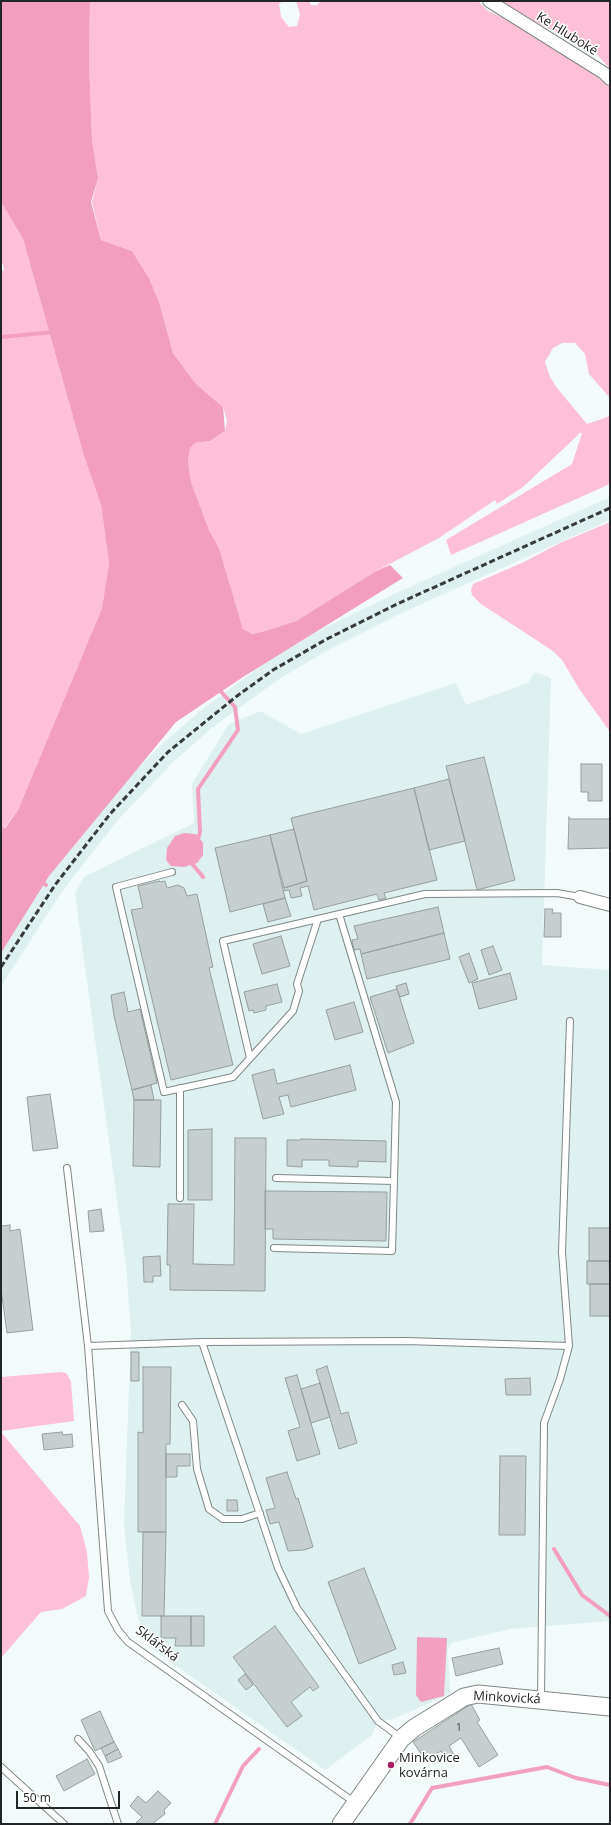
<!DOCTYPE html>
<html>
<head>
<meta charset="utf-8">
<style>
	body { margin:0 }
	#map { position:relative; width:611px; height:1825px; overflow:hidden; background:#f2fbfa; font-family:"Open Sans",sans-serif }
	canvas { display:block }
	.frame { position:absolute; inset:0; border:2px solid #222525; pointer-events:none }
	.scale { position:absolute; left:16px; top:1791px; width:104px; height:18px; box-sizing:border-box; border:2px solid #222525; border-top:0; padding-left:5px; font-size:12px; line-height:14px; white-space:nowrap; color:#222525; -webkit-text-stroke:3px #fff; paint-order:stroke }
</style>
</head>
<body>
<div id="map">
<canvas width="611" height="1825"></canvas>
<div class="frame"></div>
<div class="scale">50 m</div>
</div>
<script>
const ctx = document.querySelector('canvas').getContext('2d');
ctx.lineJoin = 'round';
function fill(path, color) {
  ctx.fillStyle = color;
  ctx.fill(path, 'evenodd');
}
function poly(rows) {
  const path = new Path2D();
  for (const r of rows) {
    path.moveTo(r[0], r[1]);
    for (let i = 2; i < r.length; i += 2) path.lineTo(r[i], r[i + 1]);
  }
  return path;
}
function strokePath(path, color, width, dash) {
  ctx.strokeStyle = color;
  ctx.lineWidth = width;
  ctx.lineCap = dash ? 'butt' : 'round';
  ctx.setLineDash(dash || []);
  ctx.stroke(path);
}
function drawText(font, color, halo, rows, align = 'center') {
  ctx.font = font + ' "Open Sans",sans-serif';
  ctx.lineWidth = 3;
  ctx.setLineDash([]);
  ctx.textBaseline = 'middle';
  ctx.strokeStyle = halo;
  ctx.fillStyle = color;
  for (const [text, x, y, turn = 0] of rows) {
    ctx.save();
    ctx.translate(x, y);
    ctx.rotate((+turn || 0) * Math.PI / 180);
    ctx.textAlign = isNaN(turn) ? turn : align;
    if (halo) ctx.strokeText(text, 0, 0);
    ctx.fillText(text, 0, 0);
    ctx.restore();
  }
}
fill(poly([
	[610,497,610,520,401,613,330,649,279,679,213,727,175,760,118,820,63,890,1,986,1,947,46,879,132,774,161,745,200,711,268,661,320,630,392,595],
	[535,672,551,678,542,965,610,970,610,1621,510,1629,451,1643,448,1649,450,1694,393,1719,378,1721,372,1735,325,1770,152,1649,138,1619,130,1580,124,1525,131,1331,126,1265,75,894,84,877,194,823,192,784,228,725,260,711,301,734,456,683,466,705,528,683]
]), '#def0ef');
fill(poly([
	[90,1,283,1,279,4,281,17,289,27,297,26,300,14,296,1,309,1,311,5,317,5,321,1,478,1,488,11,504,18,588,68,607,85,610,87,610,398,589,374,585,354,575,343,562,343,553,348,545,362,550,377,557,388,587,424,610,416,610,484,451,555,446,540,572,464,582,433,580,433,523,487,497,504,495,500,439,538,376,571,296,621,265,631,251,634,243,629,219,548,209,530,191,482,188,462,190,448,195,443,210,441,225,431,227,421,223,407,196,384,173,353,159,302,149,278,132,251,101,240,92,202,98,178,92,140,89,60],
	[500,1,610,1,610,69,593,50,519,14],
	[1,202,23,239,84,456,101,505,109,563,102,608,18,810,4,828,1,827,1,270,4,271,3,264,1,263],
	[610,522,610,732,580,690,562,660,553,651,481,604,472,595,471,590,473,584,524,562,560,543],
	[61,1372,66,1373,71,1381,74,1421,1,1431,1,1377],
	[1,1432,80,1526,87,1552,89,1577,86,1596,62,1609,41,1612,1,1658]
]), '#fdc0d6');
fill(poly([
	[1,1,90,1,89,60,92,140,98,178,91,202,101,240,132,251,149,278,159,302,173,353,196,384,223,407,225,431,210,441,195,443,190,448,188,462,191,482,209,530,219,548,243,629,252,634,265,631,296,621,376,571,390,565,403,578,243,677,176,722,49,876,1,953,1,827,5,828,18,810,102,608,109,563,101,505,84,456,23,239,1,202]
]), '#f29ebe');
fill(poly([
	[184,833,195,834,198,836,203,843,203,855,197,863,184,867,171,866,166,860,167,848,175,836],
	[417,1637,447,1638,444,1696,421,1702,416,1695]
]), '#f39fbf');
strokePath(poly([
	[44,1,14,62,55,166,80,235,114,258,119,302,154,403,159,483,207,593,203,672,235,707,238,730,198,789,200,832,197,843],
	[1,164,26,174,55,166],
	[1,337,65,331,119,302],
	[1,848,7,851,46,885],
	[189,860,203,877],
	[554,1549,582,1595,610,1616],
	[215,1824,243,1766,259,1749],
	[410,1824,432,1788,547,1767,576,1778,610,1785]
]), '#f39fbf', 4);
const building = poly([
	[484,757,515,880,477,890,446,766,484,757],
	[581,764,602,764,602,801,588,801,588,792,581,792,581,764],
	[449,779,465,841,429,850,414,788,449,779],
	[414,788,437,880,384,893,386,898,379,900,377,894,314,910,308,886,300,888,302,896,291,898,289,890,284,891,284,888,307,881,291,818,414,788],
	[569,817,569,819,610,819,610,848,568,849,569,817],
	[294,829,307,881,284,888,270,835,294,829],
	[270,835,285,898,230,912,215,848,270,835],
	[159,881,160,882,165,881,167,888,178,885,184,888,187,896,197,894,213,967,209,968,233,1065,171,1080,131,910,143,908,138,886,159,881],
	[285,898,291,916,268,922,263,904,285,898],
	[438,907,444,933,361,954,360,949,354,950,352,940,358,939,354,926,438,907],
	[545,909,553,909,552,913,561,913,561,937,544,937,545,909],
	[444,933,450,959,367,979,361,954,444,933],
	[281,936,290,966,262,974,253,944,281,936],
	[493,946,502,970,489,975,481,950,493,946],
	[469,953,478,979,469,983,459,957,469,953],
	[510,973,517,999,479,1009,472,983,510,973],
	[406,983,409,994,400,997,396,986,406,983],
	[277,984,282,1002,266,1006,266,1010,254,1013,253,1010,249,1011,244,992,277,984],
	[397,989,414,1043,388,1053,370,997,397,989],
	[124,992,128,1012,140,1009,157,1083,132,1090,114,1016,111,995,124,992],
	[354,1002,363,1032,335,1040,326,1010,354,1002],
	[350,1065,356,1090,291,1107,288,1095,279,1097,284,1114,263,1119,252,1075,274,1069,277,1084,350,1065],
	[151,1085,154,1100,134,1100,132,1090,151,1085],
	[50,1094,58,1148,33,1151,27,1097,50,1094],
	[134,1100,161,1100,160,1167,133,1166,134,1100],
	[212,1129,212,1200,188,1200,188,1130,212,1129],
	[235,1138,266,1138,265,1291,170,1290,170,1265,167,1265,168,1204,194,1204,193,1264,234,1265,235,1138],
	[301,1139,386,1141,386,1162,358,1161,358,1167,329,1166,329,1160,302,1160,302,1167,287,1166,287,1140,300,1140,301,1139],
	[265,1191,387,1192,386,1241,273,1239,273,1229,265,1229,265,1191],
	[101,1209,104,1231,90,1232,88,1211,101,1209],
	[10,1225,10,1231,20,1229,33,1330,7,1333,1,1289,1,1226,10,1225],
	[589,1228,610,1228,610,1261,589,1261,589,1228],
	[160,1256,161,1276,153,1276,153,1282,144,1282,143,1257,160,1256],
	[587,1261,609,1261,610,1284,587,1284,587,1261],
	[590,1284,610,1284,610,1316,590,1316,590,1284],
	[131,1352,139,1352,139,1381,131,1381,131,1352],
	[327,1366,341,1414,348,1412,357,1443,339,1449,316,1370,327,1366],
	[143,1367,171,1367,170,1444,166,1444,166,1532,138,1532,138,1432,143,1433,143,1367],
	[297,1375,320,1454,297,1461,288,1431,300,1427,285,1378,297,1375],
	[530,1378,531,1395,506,1395,505,1379,530,1378],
	[320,1383,330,1417,311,1423,301,1389,320,1383],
	[62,1432,63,1435,72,1434,73,1447,44,1450,42,1434,62,1432],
	[166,1454,190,1454,190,1466,177,1466,177,1477,166,1477,166,1454],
	[500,1456,526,1456,525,1535,499,1535,500,1456],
	[287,1472,296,1499,298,1498,313,1547,304,1550,288,1551,279,1522,270,1524,266,1510,275,1508,266,1478,287,1472],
	[227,1500,237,1500,238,1511,227,1511,227,1500],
	[143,1532,166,1532,164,1616,142,1616,143,1532],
	[364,1568,396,1649,359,1664,328,1582,364,1568],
	[161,1616,191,1616,191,1646,175,1646,176,1638,161,1638,161,1616],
	[191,1616,204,1616,204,1646,191,1646,191,1616],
	[275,1626,319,1687,313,1691,310,1687,291,1702,302,1716,287,1727,233,1657,275,1626],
	[499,1648,503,1664,456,1676,452,1658,499,1648],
	[403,1662,406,1673,394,1675,392,1665,403,1662],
	[245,1674,253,1685,246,1690,238,1680,245,1674],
	[471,1704,480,1720,477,1722,498,1755,479,1767,461,1738,449,1746,454,1755,446,1760,441,1751,426,1761,413,1742,471,1704],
	[100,1711,114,1742,95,1751,81,1720,100,1711],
	[114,1742,118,1749,105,1756,101,1748,114,1742],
	[118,1749,122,1757,108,1763,105,1756,118,1749],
	[87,1759,95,1774,64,1791,56,1776,87,1759],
	[158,1791,171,1803,164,1810,165,1814,152,1824,135,1824,142,1817,130,1806,138,1796,146,1803,158,1791]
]);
fill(building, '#c6cece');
strokePath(building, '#989f9f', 1);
const lane = poly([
	[172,872,116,887,164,1092,233,1077,293,1011,299,991,297,984,318,919,425,894,557,893,580,897],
	[250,1058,223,941,318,919],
	[180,1088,180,1198],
	[67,1168,88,1346,108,1611,118,1630,128,1642,354,1802],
	[276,1178,394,1181,396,1102,339,914],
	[274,1248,392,1251,394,1181],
	[202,1342,278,1568,297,1608,378,1721,401,1738],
	[88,1346,202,1342,406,1341,569,1346],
	[182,1405,193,1421,197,1469,209,1509,223,1519,242,1519,260,1513],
	[541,1699,544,1423,560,1379,569,1346,562,1252,570,1021],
	[78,1739,89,1751,99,1766,118,1824],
	[1,1767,64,1824]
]);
const street = poly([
	[489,1,604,73,610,79],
	[580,897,610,905]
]);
const secondary = poly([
	[341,1824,401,1739,414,1728,464,1697,478,1694,610,1707]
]);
strokePath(lane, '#808787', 8);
strokePath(street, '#808787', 14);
strokePath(secondary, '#808787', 19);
strokePath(lane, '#fff', 6);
strokePath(street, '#fff', 12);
strokePath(secondary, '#fff', 17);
strokePath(poly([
	[1,967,55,885,110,814,168,752,237,696,273,670,325,640,397,604,610,508]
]), '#383b3b', 3, [6, 3]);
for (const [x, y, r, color] of [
	[391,1765,4,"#a92167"]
]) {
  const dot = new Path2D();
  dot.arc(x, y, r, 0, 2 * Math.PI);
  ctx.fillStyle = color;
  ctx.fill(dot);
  strokePath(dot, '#fff', 1.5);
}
drawText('11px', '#4b4f4f', null, [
	["1",459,1728]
]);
drawText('13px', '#222525', '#fff', [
	["Ke Hluboké",567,34,32],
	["Sklářská",157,1644,37],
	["Minkovická",507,1698,3]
]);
drawText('13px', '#222525', '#fff', [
	["Minkovice",399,1758],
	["kovárna",399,1773]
], 'left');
</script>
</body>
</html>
